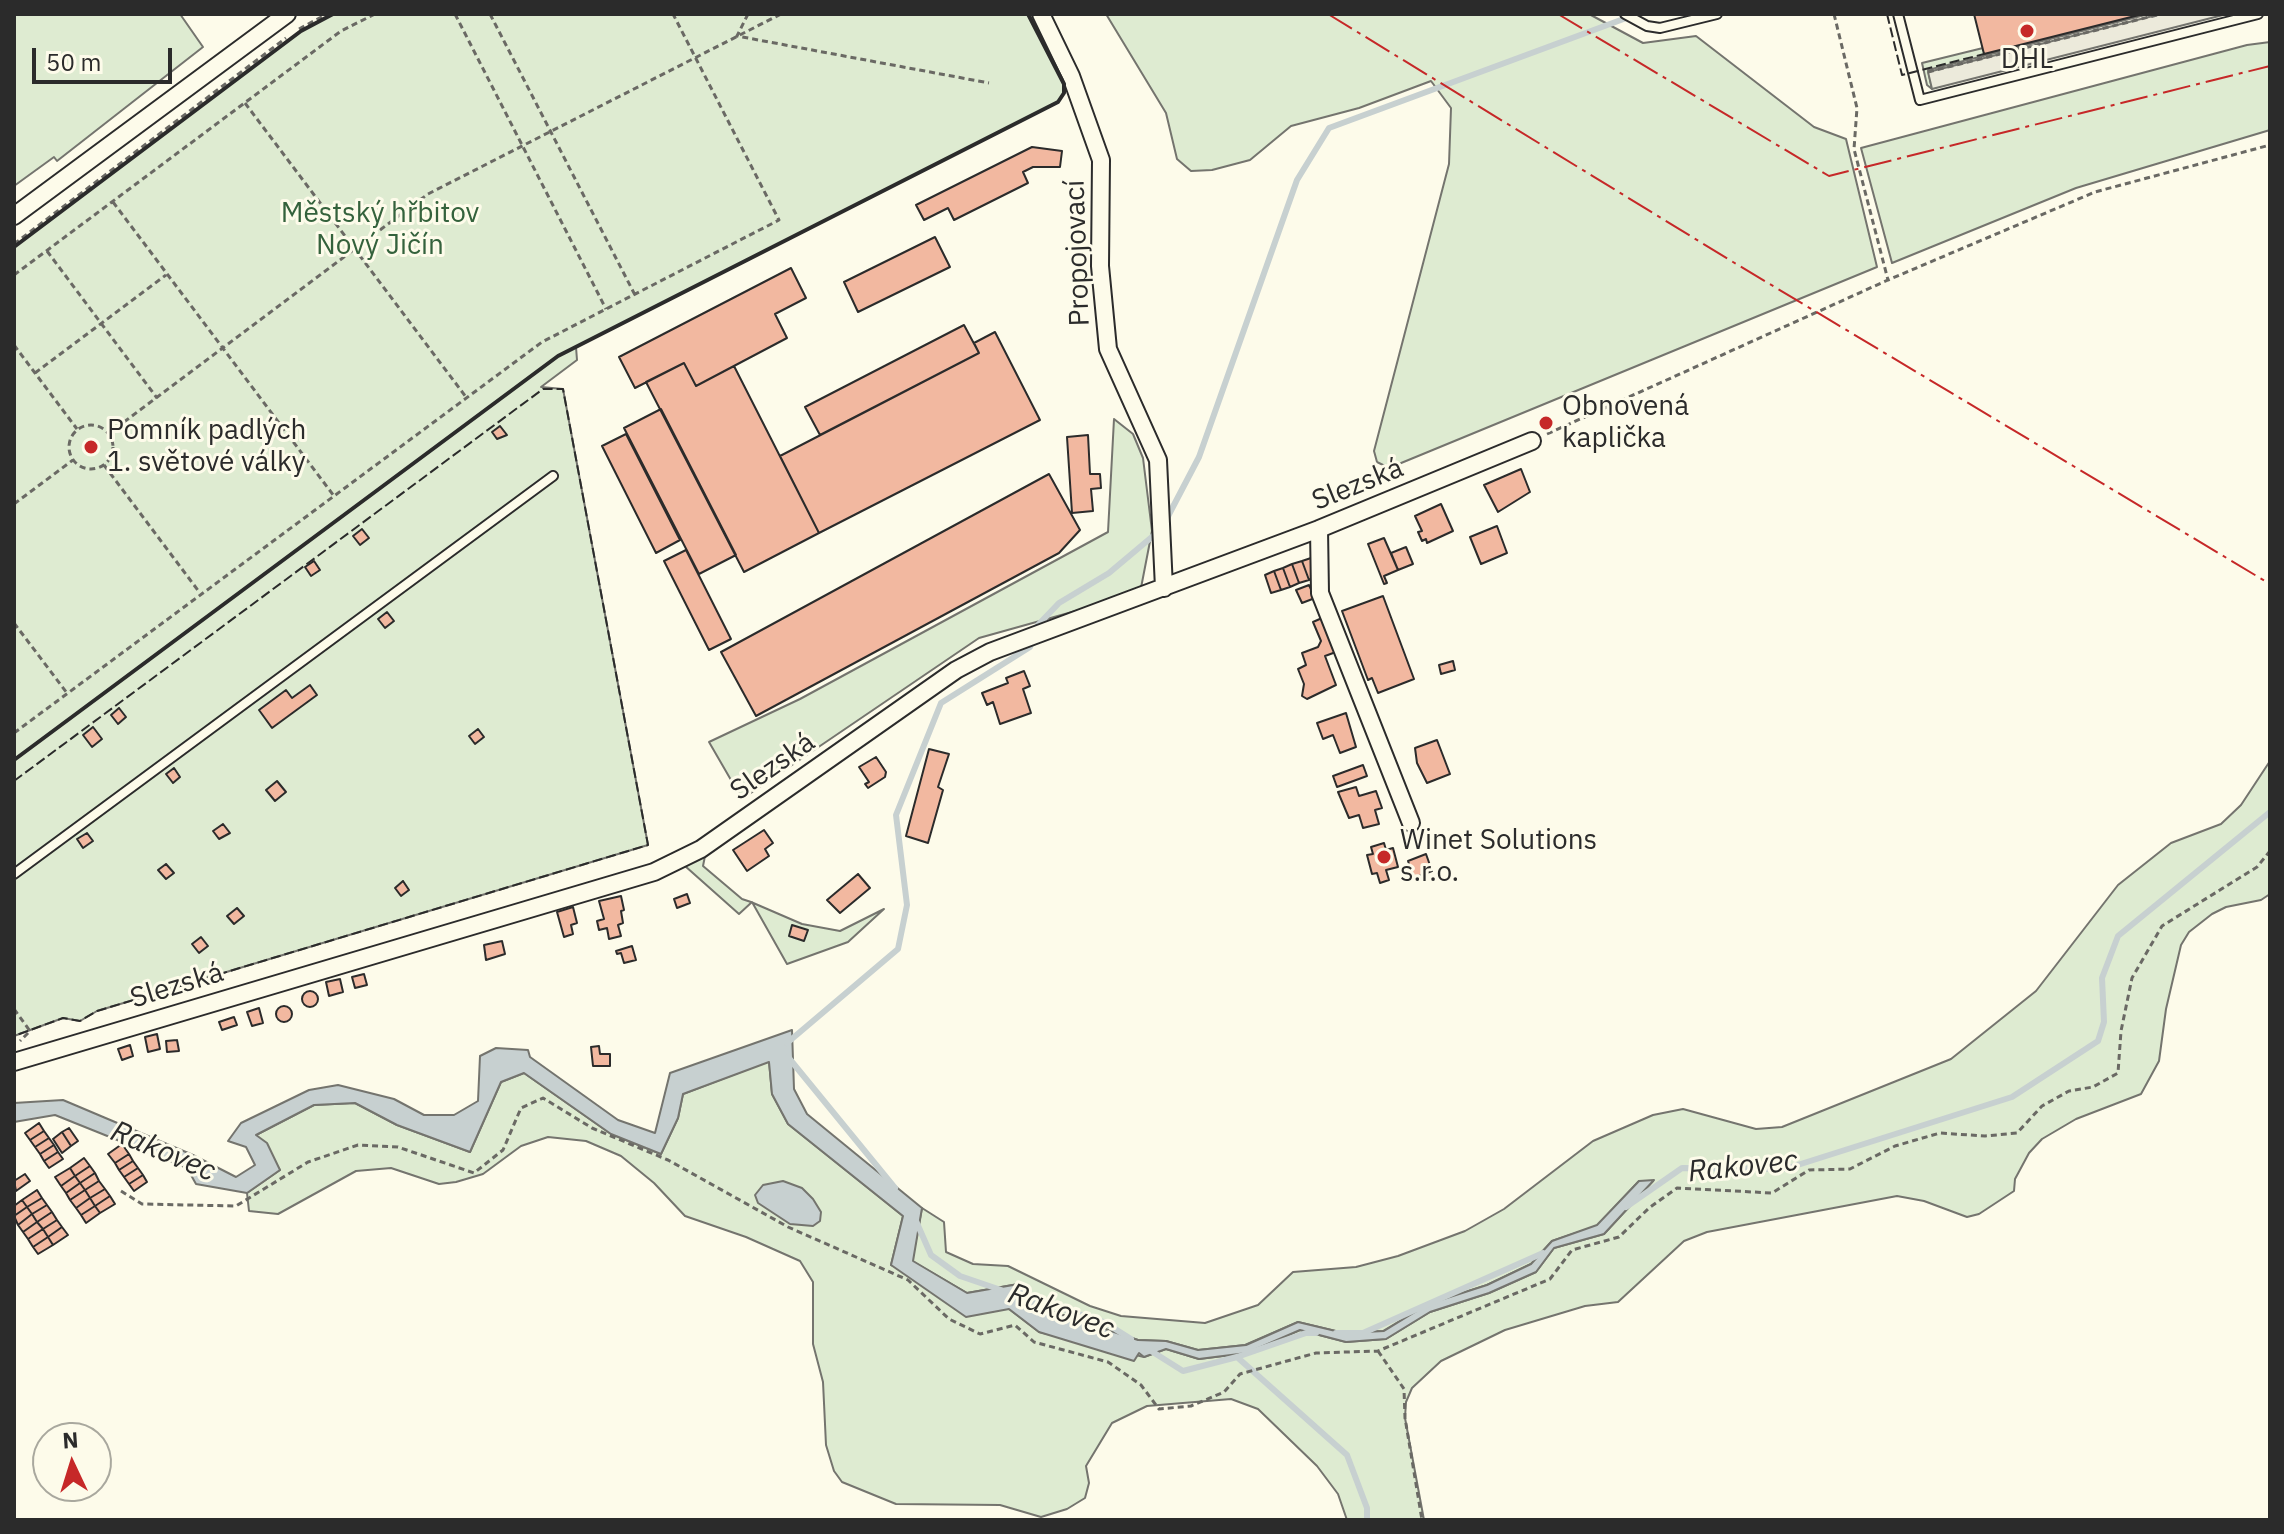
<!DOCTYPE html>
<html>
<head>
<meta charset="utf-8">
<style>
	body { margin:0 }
	#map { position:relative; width:2284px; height:1534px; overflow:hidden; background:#fdfbea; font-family:"IBM Plex Sans",sans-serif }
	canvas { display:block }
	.frame { position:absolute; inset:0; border:16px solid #2b2b2b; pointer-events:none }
	.north { position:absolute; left:32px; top:1422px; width:80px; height:80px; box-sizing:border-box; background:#fdfbea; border:2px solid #a9a89e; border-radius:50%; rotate:356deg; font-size:22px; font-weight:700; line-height:32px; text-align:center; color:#2b2b2b }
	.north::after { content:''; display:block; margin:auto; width:28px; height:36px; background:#c62828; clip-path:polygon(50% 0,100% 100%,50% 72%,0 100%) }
	.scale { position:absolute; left:32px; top:48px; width:140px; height:36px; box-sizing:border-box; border:4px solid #2b2b2b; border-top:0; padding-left:10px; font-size:24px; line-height:28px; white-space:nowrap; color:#2b2b2b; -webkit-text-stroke:6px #fdfbea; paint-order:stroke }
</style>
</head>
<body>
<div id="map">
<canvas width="2284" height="1534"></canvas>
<div class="frame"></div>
<div class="north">N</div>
<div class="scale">50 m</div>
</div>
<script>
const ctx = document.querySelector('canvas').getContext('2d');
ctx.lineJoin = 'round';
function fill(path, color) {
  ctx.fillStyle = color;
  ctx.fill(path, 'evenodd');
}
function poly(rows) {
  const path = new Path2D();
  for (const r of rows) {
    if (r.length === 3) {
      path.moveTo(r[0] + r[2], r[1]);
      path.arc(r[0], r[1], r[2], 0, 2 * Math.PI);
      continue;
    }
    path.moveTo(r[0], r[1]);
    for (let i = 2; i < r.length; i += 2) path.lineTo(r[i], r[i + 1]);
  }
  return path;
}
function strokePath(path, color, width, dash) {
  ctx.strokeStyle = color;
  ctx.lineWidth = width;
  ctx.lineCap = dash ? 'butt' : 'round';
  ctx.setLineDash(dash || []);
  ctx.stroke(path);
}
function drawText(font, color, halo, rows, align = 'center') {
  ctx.font = font + ' "IBM Plex Sans",sans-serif';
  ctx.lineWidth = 6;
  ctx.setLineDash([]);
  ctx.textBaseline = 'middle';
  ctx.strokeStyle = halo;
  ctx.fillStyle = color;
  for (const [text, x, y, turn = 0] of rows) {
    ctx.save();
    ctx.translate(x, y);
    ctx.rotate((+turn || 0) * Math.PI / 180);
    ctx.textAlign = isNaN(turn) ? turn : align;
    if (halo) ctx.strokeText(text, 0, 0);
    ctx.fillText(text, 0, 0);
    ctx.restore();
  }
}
const green = poly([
	[14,14,180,14,203,47,57,161,54,157,14,186,14,14],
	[333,14,1028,14,1064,84,1064,93,1058,102,576,347,577,360,541,387,563,389,648,845,97,1011,80,1021,63,1018,14,1036,14,247,301,31,333,14],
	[1106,14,1589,14,1643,43,1696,36,1814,127,1846,139,1877,267,1389,468,1377,462,1374,451,1449,164,1451,108,1431,81,1359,108,1291,126,1250,160,1212,170,1191,171,1177,159,1166,113,1106,14],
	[2143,14,2149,14,1928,70,1932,89,1927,85,1922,63,1983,48,1985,54,2143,14],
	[2270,42,2270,130,2076,188,1892,263,1861,148,2247,45,2270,42],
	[1114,419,1133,434,1143,458,1152,531,1140,593,979,638,742,799,709,742,800,699,1108,532,1114,419],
	[2270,761,2270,894,2261,900,2226,907,2212,914,2189,932,2181,945,2166,1009,2159,1061,2141,1094,2076,1119,2042,1139,2029,1153,2015,1179,2014,1191,1979,1214,1967,1217,1924,1201,1897,1196,1707,1232,1684,1241,1618,1302,1585,1306,1505,1330,1441,1361,1412,1388,1406,1402,1405,1418,1424,1520,1347,1520,1338,1494,1317,1466,1258,1409,1231,1399,1147,1406,1112,1423,1086,1466,1089,1483,1085,1498,1067,1509,1041,1517,1000,1505,896,1504,842,1482,834,1471,826,1445,823,1382,813,1344,813,1282,800,1261,746,1237,685,1216,654,1183,621,1156,586,1141,548,1137,521,1146,483,1174,456,1182,439,1184,391,1168,356,1171,278,1214,249,1211,247,1193,280,1170,256,1135,314,1105,355,1103,397,1125,470,1152,501,1082,524,1073,611,1134,661,1154,678,1118,683,1094,769,1061,772,1094,788,1124,903,1216,891,1265,1009,1309,1039,1332,1144,1357,1166,1349,1199,1359,1247,1353,1300,1330,1346,1342,1386,1339,1430,1312,1489,1293,1536,1272,1554,1248,1604,1234,1653,1181,1639,1181,1597,1226,1552,1241,1531,1264,1487,1285,1428,1304,1383,1331,1344,1333,1298,1322,1245,1345,1198,1350,1166,1341,1138,1340,1051,1311,1018,1284,967,1293,912,1261,922,1208,944,1222,946,1252,973,1264,1008,1266,1090,1306,1121,1316,1205,1323,1258,1305,1293,1272,1356,1267,1398,1256,1465,1231,1504,1209,1593,1141,1653,1115,1683,1109,1756,1129,1782,1127,1951,1059,2036,991,2118,885,2171,843,2221,824,2241,805,2270,761],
	[705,856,703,866,742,899,751,902,802,924,840,931,884,909,848,942,787,964,752,902,739,914,685,866,705,856]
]);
fill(green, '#deebd1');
strokePath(green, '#74746e', 2);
const parking = poly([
	[2161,14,2227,14,1932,89,1928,72,2161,14]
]);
fill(parking, '#eceadb');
strokePath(parking, '#74746e', 2);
const water = poly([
	[792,1030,794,1089,807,1114,922,1208,913,1261,967,1293,1019,1284,1051,1311,1138,1340,1166,1341,1198,1350,1246,1345,1298,1322,1344,1333,1384,1331,1428,1304,1487,1285,1531,1264,1552,1241,1597,1225,1639,1181,1654,1180,1604,1234,1554,1248,1536,1272,1489,1293,1430,1312,1386,1339,1346,1342,1300,1330,1247,1353,1199,1359,1166,1349,1144,1357,1139,1353,1134,1361,1039,1332,1009,1309,966,1317,891,1265,903,1216,788,1124,772,1094,769,1062,683,1094,678,1118,661,1154,611,1134,524,1073,501,1082,470,1152,397,1125,355,1103,314,1105,256,1135,267,1143,280,1170,247,1193,196,1184,187,1168,55,1115,14,1122,14,1103,63,1100,193,1155,236,1177,255,1165,246,1147,228,1141,241,1123,309,1090,338,1085,394,1099,424,1115,454,1115,478,1101,480,1056,496,1048,528,1050,530,1057,618,1120,655,1133,670,1073,792,1030],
	[783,1181,802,1188,813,1199,821,1212,820,1221,813,1226,790,1224,758,1203,755,1195,763,1185,783,1181]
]);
fill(water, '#c7d0d0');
strokePath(water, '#74746e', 2);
strokePath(poly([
	[1165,522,1199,457,1297,180,1329,128,1637,14],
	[787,1043,898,949,907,905,896,815,941,703,1030,647,1038,625,1059,603,1109,573,1159,531],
	[788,1057,895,1188],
	[1626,1207,1682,1168,1785,1169,2012,1097,2098,1041,2104,1022,2102,978,2118,936,2270,812],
	[916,1221,931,1255,960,1276,1001,1290],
	[1035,1300,1104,1322,1131,1339],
	[1336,1333,1363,1333,1543,1253],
	[1148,1349,1183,1371,1237,1357,1306,1333,1316,1333],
	[1237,1357,1347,1455,1367,1508,1367,1520]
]), '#c7d0d0', 6);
const building = poly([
	[1974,14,2143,14,1984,54,1974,14],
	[1032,147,1062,151,1060,167,1033,167,1023,172,1028,183,954,220,948,208,924,220,916,205,1032,147],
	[935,237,950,267,858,312,844,282,935,237],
	[791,268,806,298,775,314,787,338,696,386,684,363,635,388,619,357,791,268],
	[964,325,979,353,820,435,805,407,964,325],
	[995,332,1040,420,819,533,780,456,979,353,974,343,995,332],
	[684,363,696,386,734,366,819,533,744,572,646,382,684,363],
	[661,409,736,555,699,574,624,428,661,409],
	[500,426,507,435,497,439,492,432,500,426],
	[626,434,680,540,656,553,602,446,626,434],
	[1088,435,1090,474,1100,474,1101,488,1091,489,1093,511,1072,513,1067,437,1088,435],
	[1521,469,1530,492,1498,512,1484,485,1521,469],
	[1049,474,1080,530,1059,553,756,716,721,652,1049,474],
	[1441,504,1453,531,1427,543,1426,539,1422,541,1418,532,1422,531,1415,516,1441,504],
	[1497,526,1507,553,1481,564,1470,537,1497,526],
	[362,529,369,538,360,545,353,536,362,529],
	[1384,538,1398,570,1384,576,1387,583,1384,584,1368,544,1384,538],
	[1406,547,1413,564,1398,570,1391,553,1406,547],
	[686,550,731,639,709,650,664,561,686,550],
	[1311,558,1318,576,1309,580,1302,561,1311,558],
	[314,561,320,570,311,576,305,567,314,561],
	[1302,561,1309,580,1299,583,1292,564,1302,561],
	[1292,564,1299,583,1290,587,1283,568,1292,564],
	[1283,568,1290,587,1281,590,1274,571,1283,568],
	[1274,571,1281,590,1271,593,1265,575,1274,571],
	[1309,585,1315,598,1302,603,1296,590,1309,585],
	[1383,596,1414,679,1378,693,1372,678,1368,680,1342,611,1383,596],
	[387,612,394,621,385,628,378,619,387,612],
	[1322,618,1336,652,1325,656,1336,685,1307,699,1302,696,1304,684,1298,669,1306,665,1302,653,1318,647,1321,641,1313,622,1322,618],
	[1453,661,1455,670,1441,674,1439,665,1453,661],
	[1024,671,1030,686,1023,689,1031,713,1000,724,993,702,987,705,982,693,1008,683,1006,678,1024,671],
	[310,685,317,695,272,728,259,710,286,690,292,698,310,685],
	[119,708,126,717,118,724,111,715,119,708],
	[1346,713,1356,747,1340,753,1333,735,1323,739,1317,723,1346,713],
	[93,727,102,739,92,747,83,735,93,727],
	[478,729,484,737,475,744,469,736,478,729],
	[1437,740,1450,774,1427,783,1417,763,1415,748,1437,740],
	[929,749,949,754,938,787,943,790,928,843,906,836,929,749],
	[876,757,886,772,885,777,868,788,865,784,869,782,859,767,876,757],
	[1363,765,1367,776,1337,787,1333,776,1363,765],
	[174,768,180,777,173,783,166,774,174,768],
	[277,781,286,792,275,801,266,790,277,781],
	[1356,787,1359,796,1376,791,1382,808,1375,810,1379,824,1363,828,1359,815,1349,818,1338,792,1356,787],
	[223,824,230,833,219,839,213,831,223,824],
	[764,830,773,843,765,849,769,856,747,871,733,850,764,830],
	[87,833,93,841,83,848,77,839,87,833],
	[1384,843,1386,850,1393,848,1398,867,1386,870,1389,880,1380,883,1377,873,1372,874,1367,855,1373,854,1371,847,1384,843],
	[1426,854,1432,871,1414,878,1408,861,1426,854],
	[166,864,174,873,166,879,158,870,166,864],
	[858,874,870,888,840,913,827,900,858,874],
	[403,881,409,890,401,896,395,888,403,881],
	[687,894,690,903,677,908,674,899,687,894],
	[621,896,624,910,621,911,623,923,618,925,621,936,609,939,607,928,599,930,597,921,604,919,599,901,621,896],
	[573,907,577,923,571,925,573,934,564,937,557,912,573,907],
	[237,908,244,916,234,924,227,916,237,908],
	[792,925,808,930,804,941,789,936,792,925],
	[201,937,208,946,199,953,192,944,201,937],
	[502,941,505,954,486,960,484,945,502,941],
	[632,946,636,960,624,963,621,953,617,954,616,951,632,946],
	[364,974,367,985,355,988,352,977,364,974],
	[340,979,343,992,329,996,326,982,340,979],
	[310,999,8],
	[284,1014,8],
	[259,1008,263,1023,252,1026,247,1012,259,1008],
	[234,1017,237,1025,222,1030,219,1022,234,1017],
	[157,1034,160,1049,148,1052,145,1037,157,1034],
	[177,1040,179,1051,167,1052,166,1041,177,1040],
	[130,1045,133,1056,122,1060,118,1049,130,1045],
	[599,1046,600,1054,610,1054,610,1066,593,1066,591,1047,599,1046],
	[39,1123,44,1131,30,1140,25,1133,39,1123],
	[69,1128,78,1141,71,1146,62,1132,69,1128],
	[44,1131,49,1138,35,1147,30,1140,44,1131],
	[62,1132,71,1146,62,1153,53,1139,62,1132],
	[49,1138,54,1145,40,1154,35,1147,49,1138],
	[122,1144,129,1154,115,1163,108,1154,122,1144],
	[54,1145,58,1152,44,1161,40,1154,54,1145],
	[58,1152,63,1159,49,1168,44,1161,58,1152],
	[129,1154,133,1161,119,1170,115,1163,129,1154],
	[84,1158,90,1166,75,1176,70,1168,84,1158],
	[133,1161,138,1168,124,1177,119,1170,133,1161],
	[90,1166,95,1173,80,1183,75,1176,90,1166],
	[70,1168,75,1176,61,1186,55,1177,70,1168],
	[138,1168,143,1175,129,1184,124,1177,138,1168],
	[95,1173,99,1181,85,1190,80,1183,95,1173],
	[25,1174,30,1181,16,1191,14,1181,25,1174],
	[143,1175,147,1182,134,1191,129,1184,143,1175],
	[75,1176,80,1183,66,1193,61,1186,75,1176],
	[99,1181,105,1189,90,1198,85,1190,99,1181],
	[80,1183,85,1190,70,1200,66,1193,80,1183],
	[105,1189,110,1196,95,1206,90,1198,105,1189],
	[37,1190,42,1198,27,1207,22,1200,37,1190],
	[85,1190,90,1198,76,1208,70,1200,85,1190],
	[110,1196,115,1204,100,1213,95,1206,110,1196],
	[42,1198,47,1205,32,1214,27,1207,42,1198],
	[90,1198,95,1206,81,1215,76,1208,90,1198],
	[22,1200,27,1207,14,1216,14,1206,22,1200],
	[47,1205,52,1212,37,1222,32,1214,47,1205],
	[95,1206,100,1213,86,1223,81,1215,95,1206],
	[27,1207,32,1214,18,1225,14,1216,27,1207],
	[52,1212,57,1220,43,1229,37,1222,52,1212],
	[32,1214,37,1222,23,1232,18,1225,32,1214],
	[57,1220,62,1227,48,1237,43,1229,57,1220],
	[37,1222,43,1229,28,1239,23,1232,37,1222],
	[62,1227,68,1235,53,1245,48,1237,62,1227],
	[43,1229,48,1237,33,1247,28,1239,43,1229],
	[48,1237,53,1245,38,1254,33,1247,48,1237]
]);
fill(building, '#f2b8a0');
strokePath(building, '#2b2b2b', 2);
const service = poly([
	[1625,14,1647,26,1660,28,1717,14],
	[1898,14,1920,100,2258,14],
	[14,874,553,476]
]);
const minor = poly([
	[1041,14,1071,76,1101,160,1100,266,1108,349,1158,460,1164,588],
	[14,216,287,14],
	[1319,529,1320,593,1411,823],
	[14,1062,654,872,701,849,956,670,990,652,1319,529,1532,441]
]);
strokePath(service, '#2b2b2b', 12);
strokePath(minor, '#2b2b2b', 20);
strokePath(poly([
	[455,14,606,309],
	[490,14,635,295],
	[748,14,737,36,989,83],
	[1834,14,1857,108,1854,149,1888,280],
	[299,29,327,14],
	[1928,72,2161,14],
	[245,103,466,397],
	[113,202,334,496],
	[14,244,286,38],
	[47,251,157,398],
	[14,275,341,31,375,14],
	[14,345,77,429],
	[35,373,166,275],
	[91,447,22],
	[108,434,428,194,781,14],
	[1547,434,1888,280,2095,192,2270,145],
	[104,465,200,593],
	[14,504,73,460],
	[14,623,67,693],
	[14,733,542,342,779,220,673,14],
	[14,1009,30,1031,20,1041],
	[121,1191,142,1204,236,1206,308,1162,358,1145,398,1147,474,1173,503,1150,521,1108,543,1098,592,1128,668,1160,788,1227,908,1280,949,1319,980,1334,1015,1325,1034,1342,1108,1362,1141,1385,1159,1409,1191,1406,1224,1392,1240,1374,1316,1353,1378,1351,1550,1279,1572,1250,1619,1237,1649,1208,1677,1188,1772,1193,1809,1170,1850,1169,1895,1146,1940,1133,1985,1136,2017,1133,2042,1106,2069,1091,2093,1087,2118,1073,2121,1031,2132,978,2162,926,2257,867,2270,851],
	[1378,1351,1404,1389,1405,1418,1422,1520]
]), '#6a6964', 3, [6, 4]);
strokePath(service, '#fdfbea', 8);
strokePath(minor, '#fdfbea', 16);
strokePath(poly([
	[1887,14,1902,75,1984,54],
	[14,781,543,389,563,389,648,845,97,1011,80,1021,63,1018,14,1036]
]), '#2b2b2b', 2, [10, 4]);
strokePath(poly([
	[14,247,301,31,333,14],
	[14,760,558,356,1058,102,1064,93,1064,84,1028,14]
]), '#2b2b2b', 4);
strokePath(poly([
	[1328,14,1733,262,2270,584],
	[1558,14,1829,176,2270,66]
]), '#c62828', 2, [28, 6, 4, 6]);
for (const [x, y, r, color] of [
	[2027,31,8,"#c62828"],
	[1546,423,8,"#c62828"],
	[91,447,8,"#c62828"],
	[1384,857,8,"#c62828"]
]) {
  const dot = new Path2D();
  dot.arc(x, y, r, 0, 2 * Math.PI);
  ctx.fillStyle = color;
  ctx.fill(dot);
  strokePath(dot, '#fdfbea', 3);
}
drawText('28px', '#2b2b2b', '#fdfbea', [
	["DHL",2027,60,"center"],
	["Obnovená",1562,407],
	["kaplička",1562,439],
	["Pomník padlých",107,431],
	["1. světové války",107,463],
	["Winet Solutions",1400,841],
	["s.r.o.",1400,873]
], 'left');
drawText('28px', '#34623c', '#fdfbea', [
	["Městský hřbitov",380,214],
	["Nový Jičín",380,246]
]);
drawText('28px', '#2b2b2b', '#fdfbea', [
	["Propojovací",1078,253,-92],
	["Slezská",1358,485,-22],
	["Slezská",773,767,-35],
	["Slezská",177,986,-17]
]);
drawText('italic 30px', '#2b2b2b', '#fdfbea', [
	["Rakovec",163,1152,23],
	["Rakovec",1743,1167,-6],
	["Rakovec",1061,1312,20]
]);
</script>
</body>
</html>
